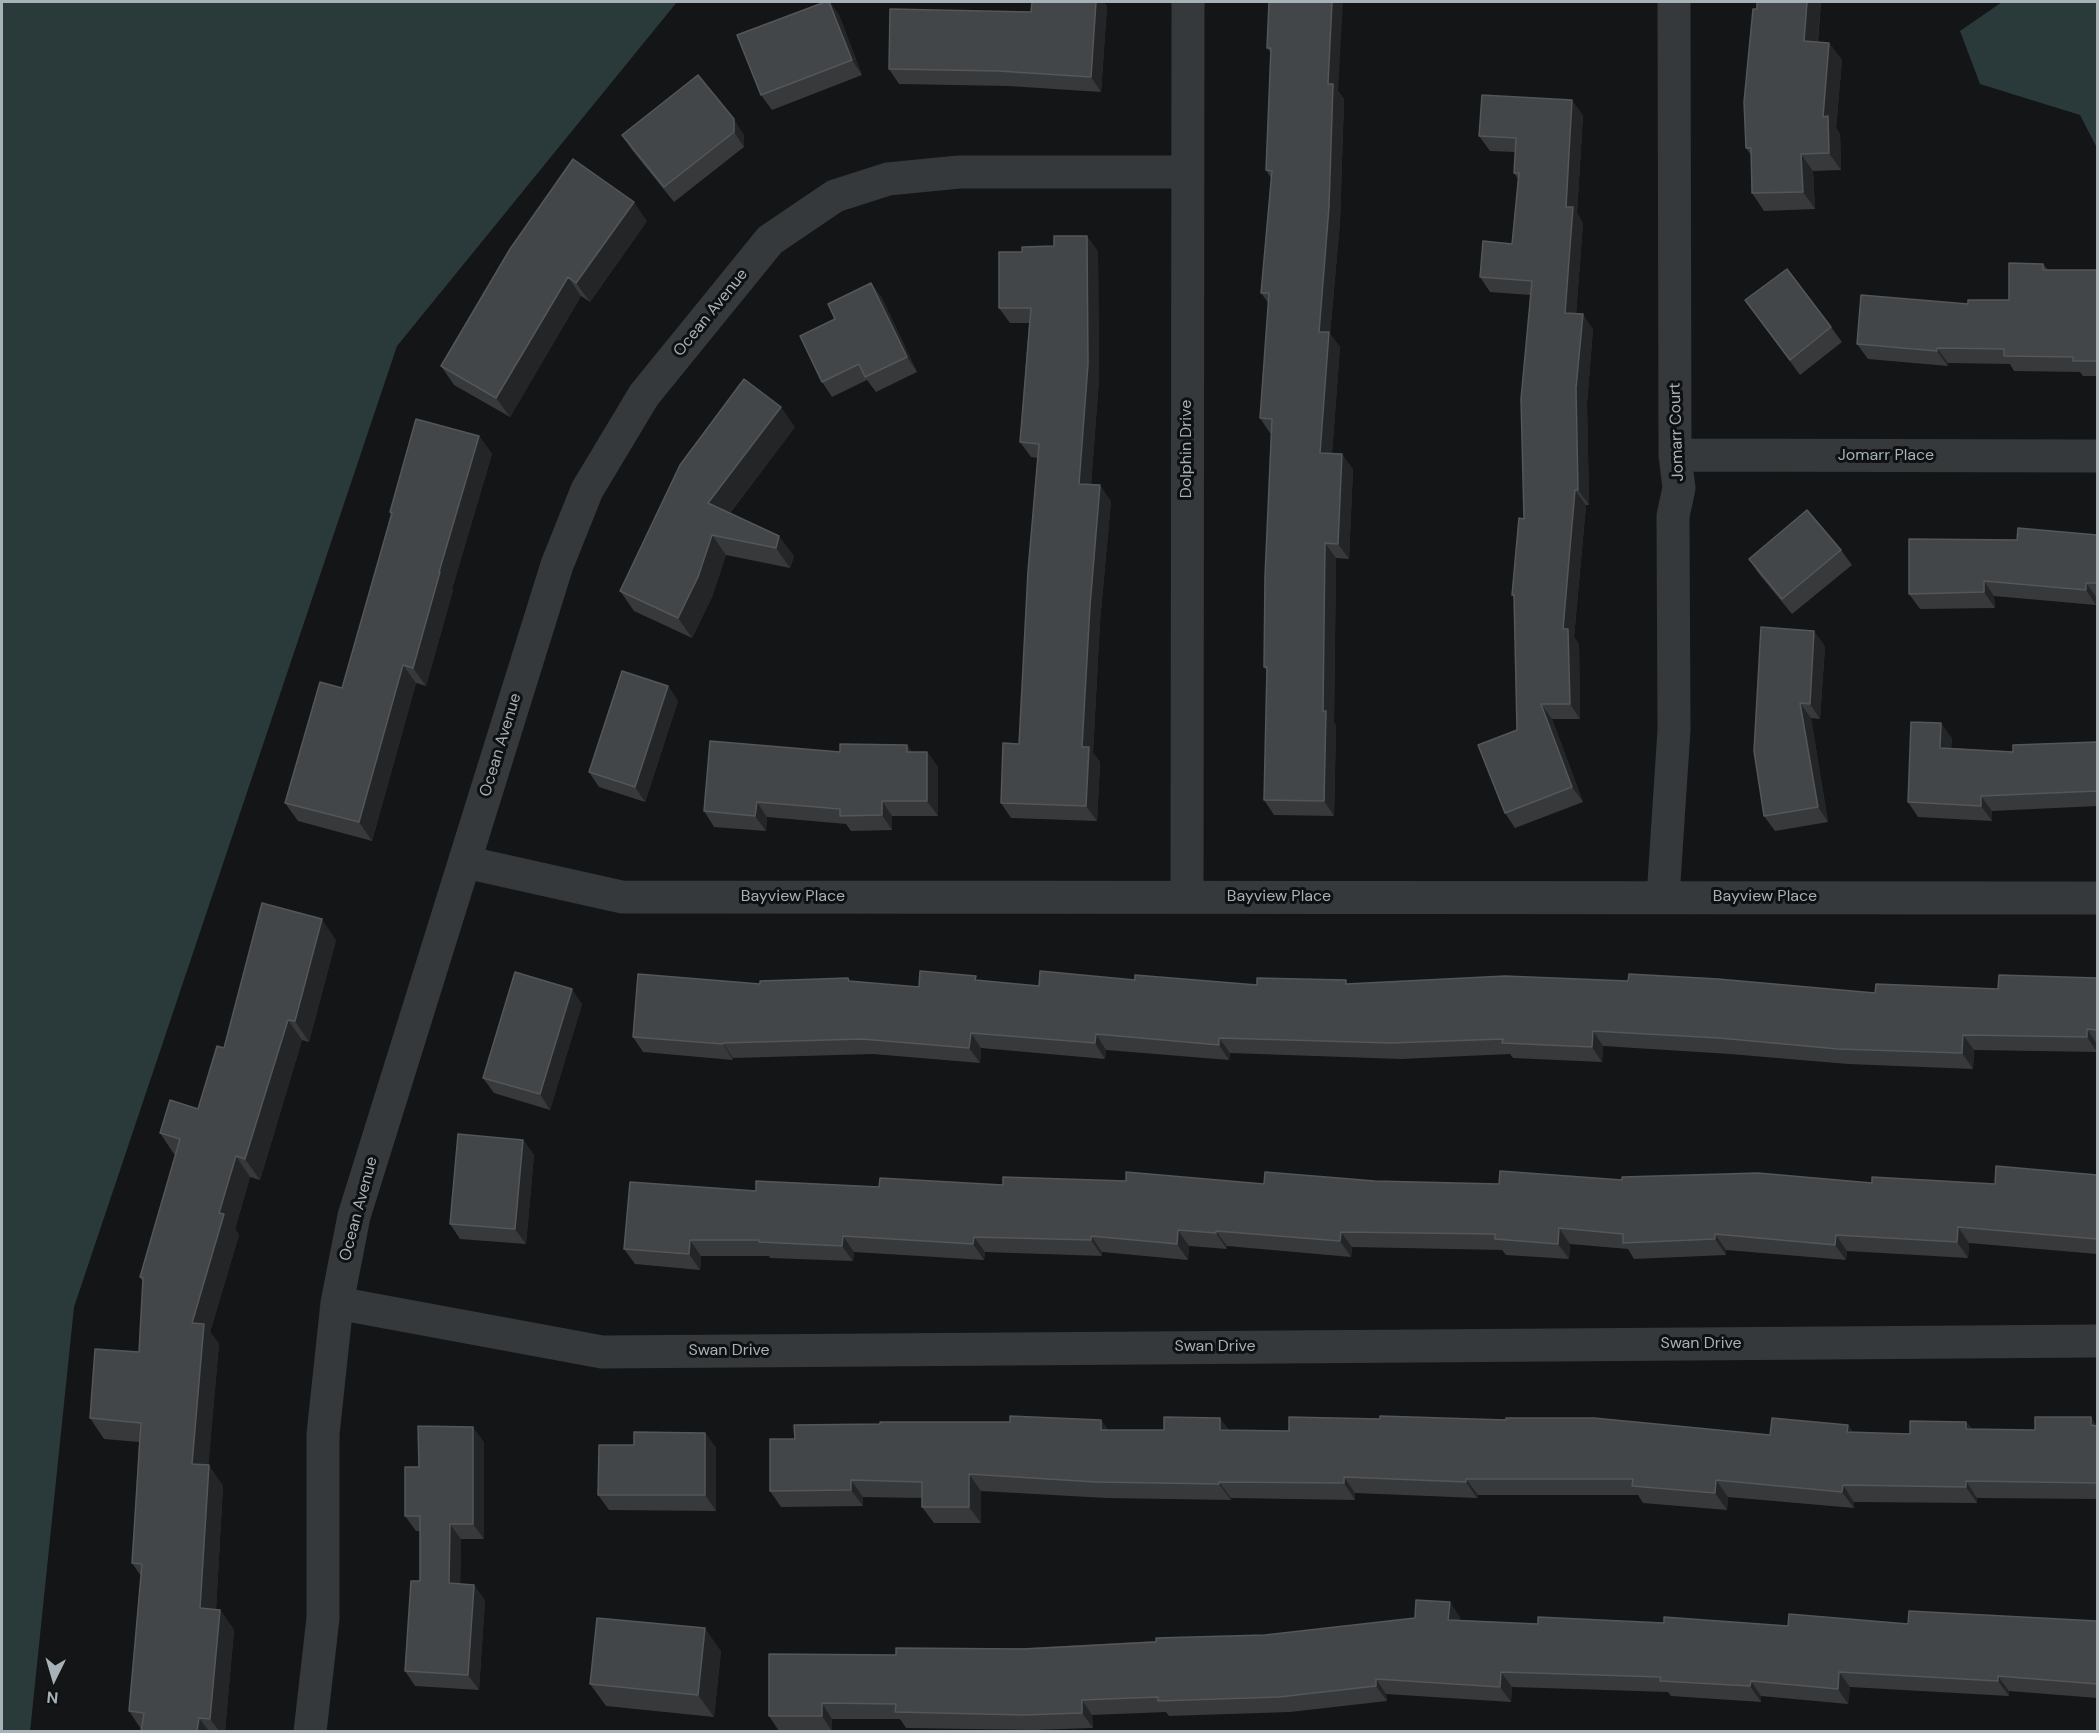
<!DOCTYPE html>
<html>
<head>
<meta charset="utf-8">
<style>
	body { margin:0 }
	#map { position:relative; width:2099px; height:1733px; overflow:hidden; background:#141516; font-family:"DM Sans",sans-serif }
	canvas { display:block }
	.frame { position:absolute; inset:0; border:3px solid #a6b2b7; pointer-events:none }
	.north { position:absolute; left:24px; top:1649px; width:60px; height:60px; -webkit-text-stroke:4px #0f1011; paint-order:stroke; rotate:185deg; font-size:16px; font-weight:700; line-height:24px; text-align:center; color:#a6b2b7 }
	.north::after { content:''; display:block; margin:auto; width:21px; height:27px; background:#a6b2b7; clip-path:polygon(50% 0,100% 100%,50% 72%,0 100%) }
</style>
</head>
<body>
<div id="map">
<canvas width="2099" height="1733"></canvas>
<div class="frame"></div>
<div class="north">N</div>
</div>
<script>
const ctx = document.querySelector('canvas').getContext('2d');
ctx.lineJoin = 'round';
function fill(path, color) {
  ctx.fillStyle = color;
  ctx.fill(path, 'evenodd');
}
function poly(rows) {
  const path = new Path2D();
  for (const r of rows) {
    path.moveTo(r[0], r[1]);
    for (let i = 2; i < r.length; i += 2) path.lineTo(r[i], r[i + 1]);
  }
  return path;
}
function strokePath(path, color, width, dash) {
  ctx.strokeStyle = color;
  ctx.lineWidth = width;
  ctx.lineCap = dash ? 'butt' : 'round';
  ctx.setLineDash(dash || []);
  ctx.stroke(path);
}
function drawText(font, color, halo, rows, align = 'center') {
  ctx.font = font + ' "DM Sans",sans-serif';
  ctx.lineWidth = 6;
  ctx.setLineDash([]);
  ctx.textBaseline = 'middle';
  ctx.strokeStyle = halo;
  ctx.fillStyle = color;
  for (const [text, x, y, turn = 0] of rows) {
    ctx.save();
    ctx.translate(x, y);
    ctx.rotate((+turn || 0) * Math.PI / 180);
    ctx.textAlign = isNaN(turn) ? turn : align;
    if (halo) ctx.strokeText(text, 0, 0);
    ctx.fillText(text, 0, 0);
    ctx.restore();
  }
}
fill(poly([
	[2,2,677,2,397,346,74,1307,30,1732,2,1731],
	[2002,2,2097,2,2097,148,2080,115,1980,84,1960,31]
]), '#2a3a3a');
strokePath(poly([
	[1675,455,2098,456],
	[465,862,622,897,2098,898],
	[1187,896,1188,2],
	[1663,897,1674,730,1673,516,1679,488,1675,455,1674,2],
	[337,1303,602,1352,2098,1341],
	[310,1732,323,1618,323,1434,337,1303,354,1216,557,565,587,490,644,395,770,240,835,196,888,179,959,172,1187,172]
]), '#35393b', 33);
fill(poly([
	[830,2,839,15,862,75,772,110,761,95],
	[1032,2,1103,2,1107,6,1101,92,1008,86,899,84,889,69,1031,12],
	[1269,2,1344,99,1340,222,1330,334,1340,347,1332,453,1353,469,1349,559,1336,558,1334,722,1336,726,1334,816,1274,815,1264,800,1267,671,1264,667,1271,433,1270,433,1260,418,1269,304,1261,293,1271,178,1266,170,1271,53,1267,48],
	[1757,2,1821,2,1818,42,1829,43,1842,60,1836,128,1840,134,1841,170,1813,171,1815,209,1764,211,1752,193,1751,155,1746,148],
	[698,75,744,135,744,147,674,202,632,150,622,135],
	[1583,115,1577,213,1583,223,1576,314,1593,329,1587,403,1589,505,1586,505,1574,637,1579,644,1580,719,1552,719,1583,802,1515,828,1505,813,1517,730,1514,598,1512,595,1524,519,1530,295,1490,292,1480,277,1512,244,1518,179,1514,173,1515,152,1490,151,1479,136],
	[647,221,590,302,581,296,510,417,454,385,441,366],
	[1054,246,1098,251,1099,379,1091,485,1111,501,1100,621,1093,753,1100,762,1097,821,1011,818,1001,803,1019,744,1038,458,1031,457,1020,442,1029,323,1010,323,999,308,1022,252],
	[2043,264,2048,270,2097,270,2097,376,2083,376,2080,372,2014,371,2010,364,1948,363,1948,366,1868,359,1857,344,1968,304,2009,300],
	[871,283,882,298,917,372,876,392,867,380,832,397,822,382,835,319],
	[1745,300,1831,327,1842,342,1800,375],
	[795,427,730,513,794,556,790,568,726,555,712,597,692,638,634,611,620,591],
	[479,436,492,454,452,589,453,590,426,686,416,683,372,841,298,821,285,803,342,688,391,515,390,512],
	[2097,535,2097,598,2096,605,1994,596,1995,608,1920,609,1909,594,2017,540],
	[1841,550,1852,565,1792,614,1759,574,1749,559],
	[1825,646,1820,719,1811,718,1828,822,1775,831,1764,816,1754,751],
	[668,686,678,701,645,802,599,787,589,772],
	[1952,738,1951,748,2013,752,2097,742,2097,806,1992,811,1992,821,1918,817,1908,802],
	[907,745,912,752,927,752,938,767,938,816,892,816,892,830,851,831,846,824,767,817,766,831,714,827,704,811,840,752],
	[336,940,309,1042,302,1040,260,1180,250,1177,235,1229,239,1235,210,1332,219,1344,208,1465,223,1486,216,1609,220,1610,234,1630,225,1731,141,1731,141,1729,129,1711,141,1576,132,1563,139,1442,104,1439,90,1418,139,1352,143,1282,140,1277,176,1154,174,1154,160,1133,198,1109,224,1048],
	[848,978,850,981,919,987,979,980,1039,986,1135,980,1257,985,1349,984,1875,993,1998,989,2097,978,2097,1052,1974,1050,1973,1069,1848,1064,1730,1054,1603,1046,1602,1062,1513,1058,1510,1054,1401,1059,1230,1053,1229,1060,1106,1050,1105,1059,981,1048,980,1063,873,1054,733,1058,733,1060,643,1052,633,1037,760,984],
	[582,1004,550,1110,494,1093,483,1078],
	[523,1140,534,1155,526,1244,460,1239,450,1224],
	[2097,1175,2097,1254,1969,1243,1968,1258,1847,1251,1846,1260,1726,1250,1726,1255,1634,1259,1628,1249,1570,1244,1569,1259,1506,1255,1502,1250,1352,1247,1351,1257,1227,1246,1227,1249,1189,1246,1188,1260,1102,1252,1102,1256,985,1252,984,1260,854,1252,853,1261,770,1258,769,1256,701,1256,700,1270,635,1264,624,1249,756,1191,879,1187,1264,1184,1375,1181,1499,1184,1622,1180,1995,1184],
	[1101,1420,1108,1430,1770,1435,1853,1433,1910,1434,1966,1422,1972,1429,2035,1430,2097,1426,2097,1499,1977,1498,1977,1503,1854,1502,1854,1508,1728,1497,1727,1510,1643,1503,1638,1495,1478,1495,1477,1498,1355,1493,1355,1500,1231,1498,1231,1500,1106,1498,981,1491,981,1523,934,1523,922,1507,922,1498,863,1497,863,1506,781,1507,770,1491,795,1439,1010,1422],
	[705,1433,716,1448,716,1511,609,1510,598,1495],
	[484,1442,484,1539,461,1539,460,1584,485,1600,479,1690,415,1686,405,1671,420,1581,420,1531,416,1531,405,1516,419,1467],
	[1460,1617,1460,1620,1538,1624,1664,1623,1788,1626,2097,1621,2097,1698,2009,1691,2009,1696,1850,1687,1848,1704,1761,1696,1761,1702,1671,1696,1668,1692,1512,1687,1511,1702,1386,1694,1387,1701,1290,1712,1169,1716,1166,1712,1092,1715,1093,1728,1034,1730,906,1728,900,1719,832,1719,832,1731,779,1731,769,1716,896,1655,1265,1635],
	[721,1651,714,1717,606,1706,590,1684]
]), '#37393b');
fill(poly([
	[830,2,839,15,862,75,852,60],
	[1096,2,1103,2,1107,6,1101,92,1091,77],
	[1332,2,1343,2,1338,92,1344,99,1340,222,1330,334,1340,347,1331,468,1320,453,1319,332,1328,84],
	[1807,2,1821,2,1816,58,1804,41],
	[1829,43,1842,60,1836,128,1840,134,1841,170,1829,153,1823,117],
	[1572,100,1583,115,1577,213,1583,223,1575,328,1565,313,1566,207],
	[734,119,744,135,744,147,734,132],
	[1801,154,1813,171,1815,209,1803,192],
	[634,202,647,221,590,302,576,283],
	[1087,236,1098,251,1099,379,1090,499,1079,484],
	[568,277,581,296,510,417,496,398],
	[871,283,882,298,917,372,907,357],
	[1583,314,1593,329,1587,403,1589,505,1578,490,1576,388],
	[1937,348,1948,363,1948,366,1937,351],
	[781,407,795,427,722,523,708,503],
	[479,436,492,454,452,589,453,590,426,686,413,668,439,572],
	[1342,454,1353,469,1349,559,1338,544],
	[1100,485,1111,501,1100,621,1093,753,1100,762,1097,821,1086,806,1082,747,1090,606],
	[1575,490,1586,505,1574,637,1579,644,1580,719,1570,704,1563,629],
	[712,535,726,555,712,597,692,638,678,618],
	[779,536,794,556,790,568,776,548],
	[1325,543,1336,558,1334,722,1336,726,1334,816,1324,801,1323,711],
	[1984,581,1994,596,1995,608,1984,592],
	[2086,583,2097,598,2096,605,2086,590],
	[1814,631,1825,646,1820,719,1810,704],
	[403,665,416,683,372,841,359,822],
	[668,686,678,701,645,802,635,787],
	[1800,703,1811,718,1828,822,1818,807],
	[1541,704,1552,719,1583,802,1572,787],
	[1941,723,1952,738,1950,763,1940,748],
	[907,745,918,760,907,752],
	[927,752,938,767,938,816,927,801],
	[1981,796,1992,811,1992,821,1981,806],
	[882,801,892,816,892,830,882,815],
	[757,802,767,817,766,831,755,816],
	[322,919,336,940,309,1042,295,1021],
	[572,989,582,1004,550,1110,540,1094],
	[288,1020,302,1040,260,1180,245,1159],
	[2087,1029,2097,1044,2097,1052,2087,1037],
	[1593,1031,1603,1046,1602,1062,1592,1047],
	[971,1033,981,1048,980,1063,969,1048],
	[1096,1034,1106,1050,1105,1059,1095,1043],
	[1963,1035,1974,1050,1973,1069,1962,1053],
	[1219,1038,1230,1053,1229,1060,1219,1045],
	[723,1043,733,1058,733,1060,723,1044],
	[523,1140,534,1155,526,1244,515,1229],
	[236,1156,250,1177,235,1229,239,1235,210,1332,219,1344,207,1484,192,1464,192,1323,219,1213],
	[1958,1227,1969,1243,1968,1258,1957,1242],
	[1559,1228,1570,1244,1569,1259,1558,1244],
	[1178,1230,1189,1246,1188,1260,1177,1244],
	[1216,1231,1227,1246,1227,1249,1216,1233],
	[1341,1232,1352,1247,1351,1257,1340,1241],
	[1715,1234,1726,1250,1726,1255,1715,1239],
	[1836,1235,1847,1251,1846,1260,1835,1245],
	[843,1236,854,1252,853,1261,842,1246],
	[1091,1236,1102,1252,1102,1256,1091,1240],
	[974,1237,985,1252,984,1260,973,1244],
	[690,1240,701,1256,700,1270,689,1254],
	[2091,1417,2097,1426,2091,1425],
	[1220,1418,1232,1434,1220,1430],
	[1101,1420,1113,1437,1101,1430],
	[1966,1422,1978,1438,1966,1429],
	[1848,1425,1860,1441,1847,1432],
	[473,1427,484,1442,484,1539,473,1524],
	[705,1433,716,1448,716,1511,705,1495],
	[209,1465,223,1486,215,1628,200,1608],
	[969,1474,981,1491,981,1523,969,1507],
	[1344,1477,1355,1493,1355,1500,1344,1483],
	[1466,1479,1478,1495,1477,1498,1466,1482],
	[851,1480,863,1497,863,1506,851,1490],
	[1716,1480,1728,1497,1727,1510,1715,1493],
	[1966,1481,1977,1498,1977,1503,1966,1487],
	[1219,1482,1231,1498,1231,1500,1219,1484],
	[1843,1485,1854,1502,1854,1508,1842,1492],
	[450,1524,461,1539,460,1599,449,1583],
	[474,1585,485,1600,479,1690,468,1675],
	[1450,1602,1460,1617,1459,1635,1448,1620],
	[220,1610,234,1630,225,1731,219,1731,210,1719],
	[705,1628,721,1651,714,1717,698,1695],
	[1501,1672,1512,1687,1511,1702,1500,1687],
	[1839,1672,1850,1687,1848,1704,1838,1689],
	[1998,1676,2009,1691,2009,1696,1998,1681],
	[1376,1679,1386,1694,1387,1701,1376,1686],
	[1751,1681,1761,1696,1761,1702,1750,1686],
	[1082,1700,1092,1715,1093,1728,1082,1713],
	[822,1703,832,1719,832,1731,822,1716],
	[199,1718,209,1731,197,1731]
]), '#242527');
const building = poly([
	[825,2,829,2,852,60,761,95,737,35,825,2],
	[1032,2,1096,2,1091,77,998,71,889,69,890,9,1031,12,1032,2],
	[1269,2,1332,2,1328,84,1333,84,1329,207,1319,332,1329,332,1320,453,1342,454,1338,544,1325,543,1323,711,1326,711,1324,801,1264,800,1267,667,1264,667,1265,576,1272,419,1260,418,1269,293,1261,293,1272,171,1266,170,1271,48,1267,48,1269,2],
	[1757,2,1807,2,1804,41,1829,43,1823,117,1828,116,1829,153,1801,154,1803,192,1752,193,1751,148,1746,148,1744,102,1753,9,1757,9,1757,2],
	[698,75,734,119,734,132,664,187,622,135,698,75],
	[1482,95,1572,100,1566,207,1573,207,1565,313,1583,314,1576,388,1578,490,1575,490,1563,629,1568,629,1570,704,1541,704,1572,787,1505,813,1478,745,1517,730,1514,595,1512,595,1519,518,1524,519,1521,399,1532,281,1480,277,1483,241,1512,244,1519,173,1514,173,1516,138,1479,136,1482,95],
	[573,159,634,202,576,283,568,277,496,398,441,366,510,249,573,159],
	[1054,236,1087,236,1088,364,1079,484,1100,485,1090,606,1082,747,1089,747,1086,806,1001,803,1003,743,1019,744,1028,571,1039,444,1020,442,1031,308,999,308,999,252,1022,252,1022,247,1054,246,1054,236],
	[2009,263,2043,264,2043,270,2097,270,2097,361,2073,361,2073,357,2004,356,2004,349,1937,348,1937,351,1857,344,1861,295,1968,304,1968,300,2009,300,2009,263],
	[1787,269,1831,327,1790,360,1745,300,1787,269],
	[871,283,907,357,865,377,859,364,822,382,800,336,835,319,828,304,871,283],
	[744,379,781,407,708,503,779,536,776,548,712,535,698,577,678,618,620,591,680,465,744,379],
	[416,419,479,436,439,572,440,572,413,668,403,665,359,822,285,803,320,682,342,688,392,513,390,512,416,419],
	[1807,510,1841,550,1782,599,1749,559,1807,510],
	[2018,528,2097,535,2097,583,2086,583,2086,590,1984,581,1984,592,1909,594,1909,539,2017,540,2018,528],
	[1761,627,1814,631,1810,704,1800,703,1818,807,1764,816,1754,751,1761,627],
	[622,671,668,686,635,787,589,772,622,671],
	[1911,722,1941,723,1940,748,2013,752,2013,745,2097,742,2097,791,1981,796,1981,806,1908,802,1911,722],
	[710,741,840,752,840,744,907,745,907,752,927,752,927,801,882,801,882,815,840,816,840,809,757,802,755,816,704,811,710,741],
	[262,903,322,919,295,1021,288,1020,245,1159,236,1156,219,1213,224,1214,192,1323,204,1324,192,1464,209,1465,200,1608,220,1610,210,1719,199,1718,197,1731,141,1731,144,1713,129,1711,142,1564,132,1563,141,1423,90,1418,95,1349,139,1352,143,1278,140,1277,180,1139,160,1133,170,1100,198,1109,217,1046,224,1048,262,903],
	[920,971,976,976,975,980,1039,986,1040,971,1135,980,1135,975,1257,985,1257,978,1346,980,1346,984,1505,976,1628,981,1629,974,1718,979,1875,993,1876,984,1998,989,1999,975,2097,978,2097,1030,2087,1029,2087,1037,1963,1035,1962,1053,1838,1049,1719,1038,1593,1031,1592,1047,1502,1043,1503,1039,1391,1043,1219,1038,1219,1045,1096,1034,1095,1043,971,1033,969,1048,862,1039,723,1043,723,1044,633,1037,638,974,760,984,760,981,848,978,849,981,919,987,920,971],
	[515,972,572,989,540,1094,483,1078,515,972],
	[458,1134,523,1140,515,1229,450,1224,458,1134],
	[1996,1166,2097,1175,2097,1239,1958,1227,1957,1242,1836,1235,1835,1245,1715,1234,1715,1239,1623,1243,1623,1234,1559,1228,1558,1244,1495,1239,1495,1234,1341,1232,1340,1241,1216,1231,1216,1233,1178,1230,1177,1244,1091,1236,1091,1240,974,1237,973,1244,843,1236,842,1246,759,1242,759,1240,690,1240,689,1254,624,1249,630,1182,756,1191,756,1181,879,1187,880,1178,1003,1185,1003,1177,1126,1181,1126,1172,1264,1184,1265,1172,1375,1181,1499,1184,1500,1171,1622,1180,1622,1177,1758,1173,1872,1183,1872,1177,1995,1184,1996,1166],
	[1010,1416,1101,1420,1101,1430,1164,1430,1164,1417,1220,1418,1220,1430,1289,1431,1289,1417,1380,1419,1380,1416,1506,1420,1506,1418,1594,1418,1770,1435,1772,1418,1848,1425,1847,1432,1910,1434,1910,1421,1966,1422,1966,1429,2035,1430,2035,1417,2091,1417,2091,1425,2097,1426,2097,1483,1966,1481,1966,1487,1843,1485,1842,1492,1716,1480,1715,1493,1632,1486,1633,1479,1466,1479,1466,1482,1344,1477,1344,1483,1219,1482,1219,1484,1095,1482,969,1474,969,1507,922,1507,922,1482,851,1480,851,1490,770,1491,770,1439,795,1439,794,1425,880,1424,880,1422,1010,1422,1010,1416],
	[418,1426,473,1427,473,1524,450,1524,449,1583,474,1585,468,1675,405,1671,411,1581,420,1581,420,1516,405,1516,405,1467,419,1467,418,1426],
	[634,1432,705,1433,705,1495,598,1495,599,1445,634,1445,634,1432],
	[1416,1600,1450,1602,1448,1620,1538,1624,1538,1617,1664,1623,1664,1617,1788,1626,1789,1614,1908,1624,1909,1611,2097,1621,2097,1684,1998,1676,1998,1681,1839,1672,1838,1689,1751,1681,1750,1686,1660,1681,1661,1677,1501,1672,1500,1687,1376,1679,1376,1686,1279,1697,1158,1701,1158,1697,1082,1700,1082,1713,1024,1715,895,1712,896,1704,822,1703,822,1716,769,1716,769,1654,896,1655,896,1648,1025,1649,1156,1642,1156,1638,1265,1635,1415,1618,1416,1600],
	[597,1618,705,1628,698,1695,590,1684,597,1618]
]);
fill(building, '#434649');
strokePath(building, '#53575a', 1.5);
drawText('16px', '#a6b2b7', '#0f1011', [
	["Ocean Avenue",711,313,-51],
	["Jomarr Court",1677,432,-92],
	["Dolphin Drive",1187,449,-90],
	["Jomarr Place",1886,456],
	["Ocean Avenue",501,745,-73],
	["Bayview Place",793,897],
	["Bayview Place",1279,897],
	["Bayview Place",1765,897],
	["Ocean Avenue",359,1209,-75],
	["Swan Drive",1701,1344],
	["Swan Drive",1215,1347],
	["Swan Drive",729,1351]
]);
</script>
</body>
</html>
